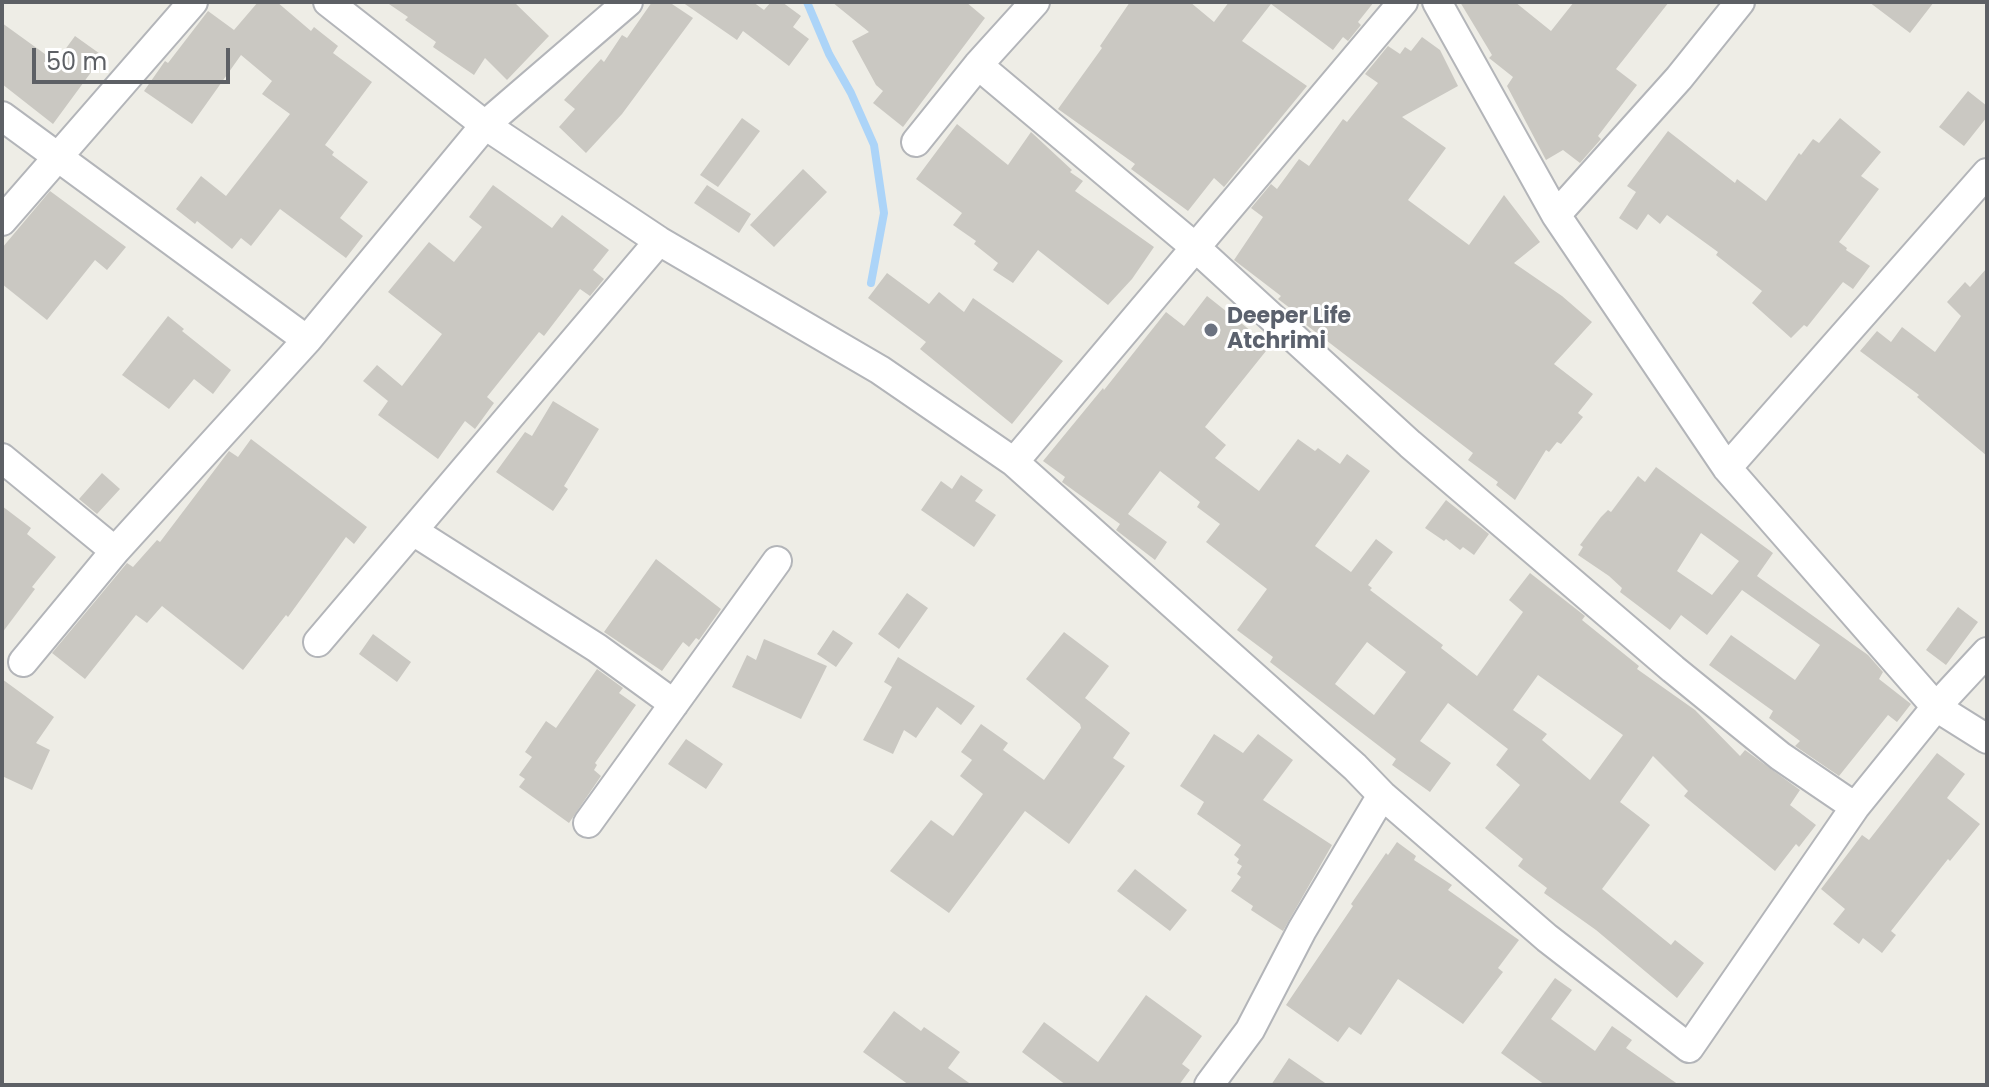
<!DOCTYPE html>
<html>
<head>
<meta charset="utf-8">
<style>
	body { margin:0 }
	#map { position:relative; width:1989px; height:1087px; overflow:hidden; background:#eeede6; font-family:Poppins,sans-serif }
	canvas { display:block }
	.frame { position:absolute; inset:0; border:4px solid #5d6065; pointer-events:none }
	.scale { position:absolute; left:32px; top:48px; width:198px; height:36px; box-sizing:border-box; border:4px solid #5d6065; border-top:0; padding-left:10px; font-size:24px; line-height:28px; white-space:nowrap; color:#5d6065; -webkit-text-stroke:6px #fff; paint-order:stroke }
</style>
</head>
<body>
<div id="map">
<canvas width="1989" height="1087"></canvas>
<div class="frame"></div>
<div class="scale">50 m</div>
</div>
<script>
const ctx = document.querySelector('canvas').getContext('2d');
ctx.lineJoin = 'round';
function poly(rows) {
  const path = new Path2D();
  for (const r of rows) {
    path.moveTo(r[0], r[1]);
    for (let i = 2; i < r.length; i += 2) path.lineTo(r[i], r[i + 1]);
  }
  return path;
}
function strokePath(path, color, width, dash) {
  ctx.strokeStyle = color;
  ctx.lineWidth = width;
  ctx.lineCap = dash ? 'butt' : 'round';
  ctx.setLineDash(dash || []);
  ctx.stroke(path);
}
function fill(path, color) {
  ctx.fillStyle = color;
  ctx.fill(path, 'evenodd');
}
function drawText(font, color, halo, rows, align = 'center') {
  ctx.font = font + ' Poppins,sans-serif';
  ctx.lineWidth = 6;
  ctx.setLineDash([]);
  ctx.textBaseline = 'middle';
  ctx.strokeStyle = halo;
  ctx.fillStyle = color;
  for (const [text, x, y, turn = 0] of rows) {
    ctx.save();
    ctx.translate(x, y);
    ctx.rotate((+turn || 0) * Math.PI / 180);
    ctx.textAlign = isNaN(turn) ? turn : align;
    if (halo) ctx.strokeText(text, 0, 0);
    ctx.fillText(text, 0, 0);
    ctx.restore();
  }
}
strokePath(poly([
	[807,2,829,54,851,93,874,145,884,213,871,283]
]), '#acd4f8', 8);
fill(poly([
	[258,2,277,2,311,31,314,27,338,46,333,53,372,82,325,145,334,152,332,155,368,182,340,218,363,236,346,258,280,209,251,246,241,238,232,249,197,221,195,224,176,209,201,176,226,196,290,114,262,94,272,81,241,55,192,124,144,91,165,61,168,63,208,11,234,30],
	[386,2,514,2,549,36,507,80,485,58,474,75,433,47,436,42,405,20,408,17],
	[652,2,669,2,693,18,622,114,586,153,559,127,575,109,564,100,601,59,604,62,622,35,627,38],
	[682,2,753,2,764,10,771,2,782,2,801,16,793,27,809,39,789,66,743,31,737,40],
	[832,2,966,2,985,18,903,127,873,103,883,91,876,85,852,41,869,32],
	[1130,2,1190,2,1214,22,1229,2,1374,2,1358,22,1361,25,1348,41,1343,37,1333,50,1271,4,1242,41,1307,86,1224,187,1214,178,1188,211,1131,169,1135,164,1058,109,1102,48,1100,46],
	[1460,2,1515,2,1551,31,1574,2,1669,2,1616,69,1637,85,1598,136,1601,139,1580,163,1563,150,1546,160,1507,86,1513,77,1489,58,1492,55],
	[1869,2,1934,2,1910,33],
	[2,23,56,62,75,36,103,56,53,124,2,84],
	[1422,37,1440,50,1458,86,1402,117,1446,148,1408,200,1469,245,1504,195,1540,242,1514,263,1562,296,1592,322,1554,364,1593,394,1578,413,1583,417,1561,444,1557,442,1549,452,1546,450,1515,500,1496,485,1498,482,1468,460,1473,453,1305,324,1307,321,1278,299,1281,296,1234,260,1263,217,1251,208,1271,184,1277,189,1299,159,1309,166,1343,119,1347,122,1378,83,1365,74,1388,46,1400,54,1405,47,1411,51],
	[1968,91,1987,106,1987,117,1964,146,1939,127],
	[742,118,760,131,718,187,700,175],
	[1840,118,1881,152,1861,176,1879,189,1839,242,1847,248,1846,250,1870,266,1853,289,1843,282,1807,327,1804,325,1791,338,1752,303,1762,291,1716,255,1718,252,1667,215,1660,224,1648,214,1637,230,1619,218,1636,192,1627,186,1668,131,1735,183,1737,179,1766,201,1799,153,1801,155,1813,139,1819,143],
	[957,124,1008,165,1031,132,1072,170,1070,172,1083,181,1075,191,1154,247,1132,279,1108,305,1038,250,1013,283,993,270,998,263,974,244,976,241,953,225,962,213,916,179],
	[803,169,827,192,774,247,750,225],
	[493,185,552,228,562,215,609,250,593,270,604,279,590,296,580,289,544,336,539,332,487,397,494,403,475,429,465,421,438,459,378,415,388,401,363,381,377,365,402,386,442,334,388,292,429,242,454,262,482,227,469,217],
	[707,185,751,214,739,233,694,203],
	[50,191,126,247,107,270,95,260,47,320,2,284,2,248],
	[1987,268,1987,456,1917,397,1919,395,1860,351,1877,331,1891,342,1902,327,1935,352,1961,316,1947,302,1965,282,1970,287],
	[887,273,929,304,939,292,964,312,973,298,1063,361,1012,424,920,349,926,342,868,298],
	[1207,296,1270,346,1205,427,1226,445,1215,458,1259,491,1298,439,1315,451,1318,448,1340,464,1347,454,1370,471,1315,546,1351,572,1376,539,1393,552,1368,585,1372,588,1370,590,1443,645,1441,648,1477,676,1523,612,1509,600,1530,573,1585,616,1582,620,1639,666,1637,669,1695,710,1740,756,1745,750,1800,790,1790,805,1816,825,1799,847,1796,844,1775,871,1684,796,1688,791,1653,756,1620,802,1650,825,1602,889,1671,945,1675,940,1704,963,1677,998,1596,930,1544,893,1547,888,1518,866,1523,859,1485,828,1520,785,1496,765,1508,749,1448,703,1420,741,1451,763,1430,792,1392,765,1396,759,1270,662,1273,657,1237,630,1267,589,1206,542,1220,524,1197,507,1200,502,1160,471,1128,514,1167,542,1155,560,1116,530,1120,524,1062,482,1065,477,1043,461,1103,388,1104,390,1166,312,1184,326],
	[1367,642,1406,672,1374,715,1335,684],
	[1538,675,1623,735,1590,780,1542,740,1547,734,1513,710],
	[168,316,184,329,182,331,231,370,213,394,194,379,169,409,122,375],
	[553,401,599,429,564,486,568,489,553,511,496,472,525,432,532,436],
	[251,439,367,527,354,544,346,537,288,617,286,615,243,670,162,606,147,623,136,615,85,679,52,653,127,563,133,567,157,540,160,542,229,451,238,457],
	[1656,467,1773,553,1757,576,1868,655,1883,672,1879,679,1911,704,1897,722,1888,715,1839,776,1795,746,1800,741,1769,718,1773,711,1709,665,1731,635,1795,680,1820,645,1742,590,1707,635,1681,615,1670,630,1620,592,1622,588,1609,576,1578,555,1583,547,1580,545,1601,517,1608,510,1611,512,1638,476,1645,482],
	[1701,533,1739,561,1712,595,1677,571],
	[102,473,120,489,97,514,79,499],
	[961,475,983,490,975,501,996,515,974,547,921,510,941,481,952,489],
	[1446,500,1489,534,1474,555,1463,547,1460,550,1446,539,1444,541,1425,528],
	[2,506,31,528,27,534,56,557,32,587,35,589,2,633],
	[656,559,721,609,699,640,696,638,689,647,683,642,662,671,604,632],
	[907,593,928,608,899,649,878,634],
	[1958,607,1978,622,1946,665,1926,650],
	[833,630,853,643,836,667,817,654],
	[1064,632,1109,666,1085,698,1130,733,1113,758,1125,766,1069,844,1025,811,949,913,890,871,931,820,953,836,983,794,960,776,972,760,961,752,981,724,1008,743,1003,750,1044,780,1081,728,1080,724,1026,679],
	[373,634,411,662,397,682,359,654],
	[764,639,827,666,801,719,732,687,747,655,756,660],
	[898,657,975,706,961,725,937,707,916,738,904,730,893,754,863,740,892,687,884,682],
	[597,669,623,688,619,693,636,705,595,763,597,765,594,770,601,776,569,823,519,787,525,779,519,775,532,757,525,752,546,721,556,728],
	[2,679,54,717,36,743,50,750,32,790,2,776],
	[1214,734,1243,753,1258,734,1293,760,1263,800,1332,845,1283,931,1251,910,1253,906,1231,891,1241,877,1237,874,1242,866,1237,863,1239,859,1234,855,1241,845,1197,814,1204,802,1180,786],
	[686,739,723,764,706,789,668,764],
	[1937,753,1965,774,1947,798,1980,824,1950,861,1948,859,1891,931,1896,935,1882,953,1863,938,1859,944,1833,924,1845,909,1821,889,1862,835,1869,840],
	[1397,842,1416,856,1414,860,1452,885,1448,890,1519,940,1498,968,1503,972,1463,1024,1398,979,1361,1035,1349,1027,1338,1042,1286,1005,1353,906,1351,904,1386,853,1388,855],
	[1135,869,1187,910,1170,931,1117,891],
	[1555,978,1572,990,1551,1019,1595,1051,1612,1026,1632,1040,1626,1048,1679,1085,1545,1085,1501,1053],
	[1146,995,1202,1036,1182,1064,1190,1070,1179,1085,1066,1085,1022,1052,1044,1022,1098,1062],
	[894,1011,921,1031,924,1027,960,1052,948,1068,972,1085,909,1085,863,1052],
	[1289,1058,1328,1085,1271,1085]
]), '#cac8c2');
const minor = poly([
	[328,2,485,125,659,241,880,370,1014,462,1355,767,1382,795,1547,938,1689,1048,1855,807,1936,707,1987,652],
	[1437,2,1556,215,1727,468,1936,707,1987,739],
	[978,65,1196,248,1410,444,1673,669,1780,756,1855,807],
	[2,116,307,340],
	[916,142,978,65,1035,2],
	[1556,215,1679,78,1740,2],
	[2,221,193,2],
	[2,458,115,551],
	[1014,462,1403,2],
	[1727,468,1987,173],
	[413,531,597,648,674,704],
	[318,642,659,241],
	[23,662,115,551,307,340,485,125,628,2],
	[588,823,777,561],
	[1209,1085,1250,1030,1302,930,1382,795]
]);
strokePath(minor, '#b3b5b9', 32);
strokePath(minor, '#fff', 28);
for (const [x, y, r, color] of [
	[1211,330,8,"#6b7280"]
]) {
  const dot = new Path2D();
  dot.arc(x, y, r, 0, 2 * Math.PI);
  ctx.fillStyle = color;
  ctx.fill(dot);
  strokePath(dot, '#fff', 3);
}
drawText('bold 22px', '#5b616d', '#fff', [
	["Deeper Life",1227,317],
	["Atchrimi",1227,342]
], 'left');
</script>
</body>
</html>
